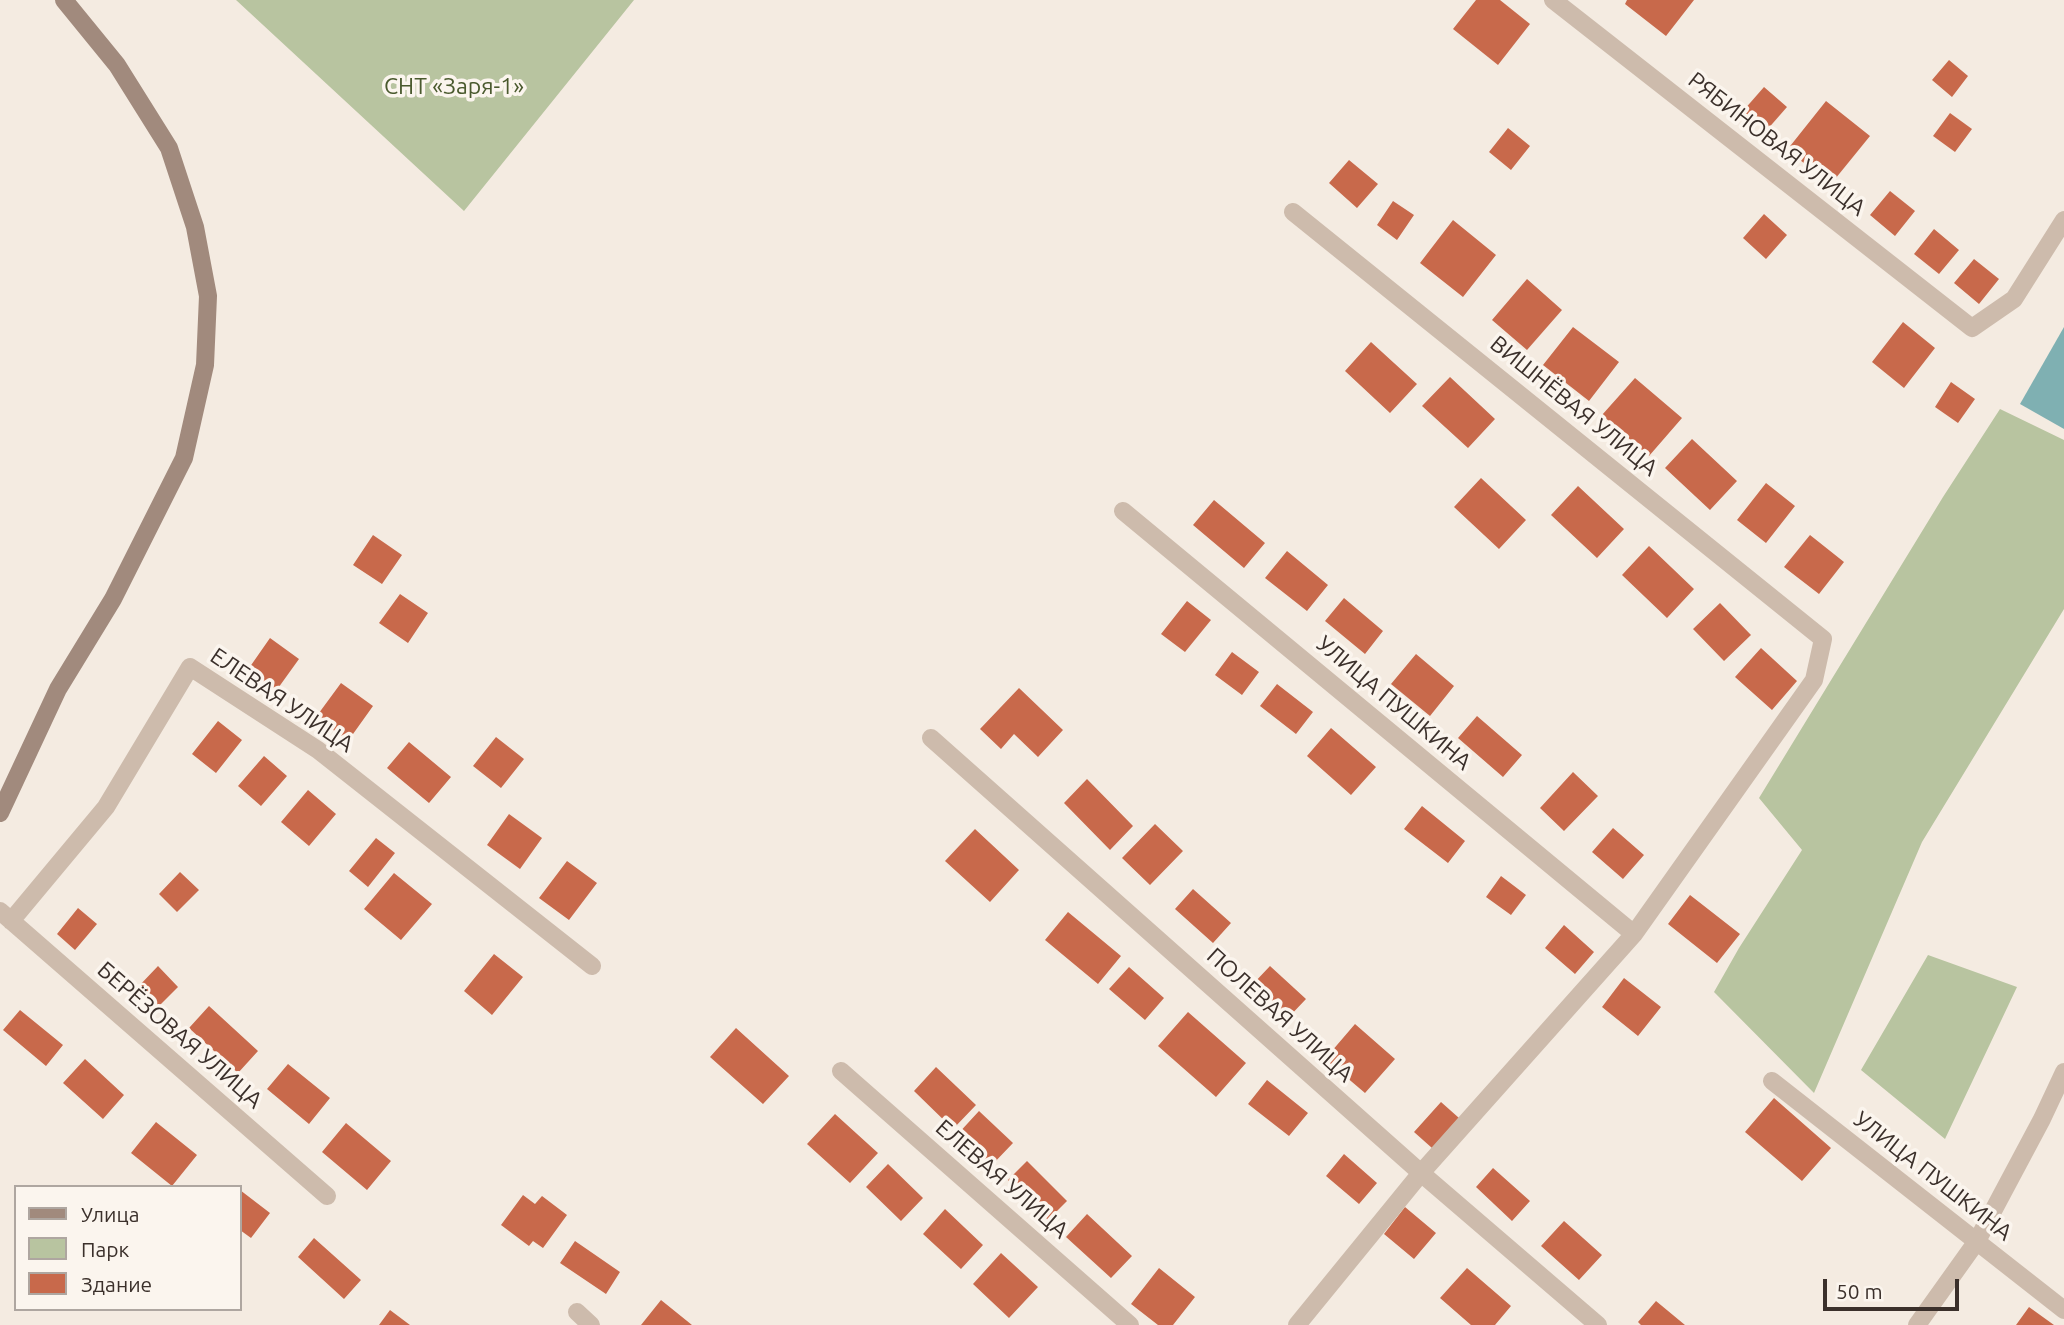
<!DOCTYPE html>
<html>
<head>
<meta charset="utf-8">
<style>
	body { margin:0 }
	#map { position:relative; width:2064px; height:1325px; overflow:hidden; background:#f4ebe1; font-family:Ubuntu,sans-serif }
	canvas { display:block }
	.legend { position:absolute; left:14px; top:1185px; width:228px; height:126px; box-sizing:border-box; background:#fbf5ee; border:2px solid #aea6a0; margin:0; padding:9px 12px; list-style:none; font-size:21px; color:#3b302b }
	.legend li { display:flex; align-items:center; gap:14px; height:35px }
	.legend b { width:35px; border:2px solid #aea6a0 }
	.scale { position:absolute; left:1823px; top:1279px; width:136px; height:32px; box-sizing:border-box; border:4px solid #3b302b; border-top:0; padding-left:9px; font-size:21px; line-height:24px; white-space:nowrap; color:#3b302b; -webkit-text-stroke:5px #fbf5ee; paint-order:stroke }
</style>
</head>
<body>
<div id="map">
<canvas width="2064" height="1325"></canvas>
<ul class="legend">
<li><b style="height:9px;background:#a18a7d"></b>Улица</li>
<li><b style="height:19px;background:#b8c4a0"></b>Парк</li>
<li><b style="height:19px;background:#c8694b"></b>Здание</li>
</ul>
<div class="scale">50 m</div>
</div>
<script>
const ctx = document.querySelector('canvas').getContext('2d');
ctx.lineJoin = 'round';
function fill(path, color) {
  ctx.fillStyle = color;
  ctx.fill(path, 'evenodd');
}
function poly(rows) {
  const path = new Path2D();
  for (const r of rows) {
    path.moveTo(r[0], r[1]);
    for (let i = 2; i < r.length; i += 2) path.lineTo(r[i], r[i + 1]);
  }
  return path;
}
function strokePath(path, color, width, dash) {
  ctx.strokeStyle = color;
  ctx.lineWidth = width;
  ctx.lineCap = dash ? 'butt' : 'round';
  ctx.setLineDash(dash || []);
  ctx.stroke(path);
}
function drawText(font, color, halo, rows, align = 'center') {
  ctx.font = font + ' Ubuntu,sans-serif';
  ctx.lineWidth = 7;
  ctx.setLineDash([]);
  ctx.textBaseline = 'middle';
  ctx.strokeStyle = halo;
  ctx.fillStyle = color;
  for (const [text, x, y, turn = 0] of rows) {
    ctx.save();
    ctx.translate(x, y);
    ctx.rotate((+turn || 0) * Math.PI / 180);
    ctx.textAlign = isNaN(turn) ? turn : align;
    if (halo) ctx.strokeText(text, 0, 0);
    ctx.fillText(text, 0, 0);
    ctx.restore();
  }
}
fill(poly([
	[236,0,634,0,464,211],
	[2000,409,2064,440,2064,609,1922,842,1814,1093,1714,992,1739,948,1802,850,1759,798,1943,497],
	[1928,955,2017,987,1945,1139,1861,1070]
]), '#b8c4a0');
fill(poly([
	[2064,327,2064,429,2020,404]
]), '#7fb0b2');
fill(poly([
	[1476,0,1500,0,1530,24,1498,65,1453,29],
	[1627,0,1694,0,1666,36,1625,4],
	[1949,60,1968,76,1952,97,1932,80],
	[1764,87,1787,107,1766,131,1743,111],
	[1826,101,1870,136,1831,184,1787,150],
	[1950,113,1972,129,1955,152,1933,136],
	[1508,128,1530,146,1511,170,1489,152],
	[1349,160,1378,184,1357,208,1329,183],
	[1890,191,1915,211,1895,236,1870,215],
	[1393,201,1414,215,1397,240,1377,225],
	[1764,214,1787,235,1766,259,1743,238],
	[1453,220,1496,255,1463,297,1420,263],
	[1934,229,1959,250,1939,274,1914,254],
	[1974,259,1999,279,1979,304,1954,283],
	[1527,279,1562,310,1527,350,1492,320],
	[1903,322,1935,348,1904,388,1872,362],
	[1573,327,1619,362,1589,401,1543,365],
	[1371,342,1417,384,1390,413,1345,371],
	[1450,377,1495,419,1468,448,1422,406],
	[1635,378,1682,418,1649,456,1602,415],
	[1951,382,1975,399,1958,423,1935,407],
	[1692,439,1737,481,1710,510,1665,468],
	[1481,478,1526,520,1499,549,1454,507],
	[1766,483,1795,506,1766,543,1737,520],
	[1578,486,1624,529,1597,558,1551,515],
	[1214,500,1265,543,1244,568,1193,525],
	[373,535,402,555,382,584,353,565],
	[1810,535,1844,562,1819,594,1784,567],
	[1649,546,1694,589,1667,618,1622,575],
	[1287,551,1328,585,1307,611,1265,578],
	[400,594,428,613,408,643,379,623],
	[1344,598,1383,631,1365,654,1325,621],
	[1187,601,1211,620,1185,652,1161,634],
	[1720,603,1751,635,1724,661,1693,629],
	[270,638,299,659,276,691,247,671],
	[1761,648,1797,681,1772,710,1735,677],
	[1232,652,1259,672,1242,695,1215,675],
	[1416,654,1454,686,1430,716,1391,684],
	[341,683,373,706,348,741,316,717],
	[1277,684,1313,712,1296,734,1260,706],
	[1019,688,1063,730,1038,757,1014,734,1001,749,980,729],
	[1477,716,1522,755,1503,777,1458,738],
	[218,721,242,740,216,773,192,754],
	[1331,728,1376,767,1351,795,1307,756],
	[496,737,524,759,501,788,473,766],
	[409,742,451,777,429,803,387,768],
	[264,756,287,776,261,806,238,786],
	[1573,772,1598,796,1564,831,1540,808],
	[1087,779,1133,826,1110,850,1064,803],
	[308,790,336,814,309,846,281,822],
	[1422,806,1465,841,1448,863,1404,829],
	[509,814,542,838,520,869,487,845],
	[1155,824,1183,851,1150,885,1122,858],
	[1613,828,1644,855,1623,879,1592,852],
	[975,829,1019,870,990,902,945,861],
	[376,838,395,853,368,887,349,871],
	[567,861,597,883,569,920,539,898],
	[180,872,199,890,177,912,159,894],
	[394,873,432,904,401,940,364,909],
	[1501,876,1526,895,1511,915,1486,897],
	[1193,889,1231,923,1213,943,1175,909],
	[1690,895,1740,934,1717,963,1668,924],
	[78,908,97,924,75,950,57,934],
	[1068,912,1121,956,1098,984,1045,940],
	[1564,925,1594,952,1575,974,1545,948],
	[494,954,523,977,492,1015,464,991],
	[158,966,178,987,158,1007,138,987],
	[1270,966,1306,999,1287,1019,1252,985],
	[1129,967,1164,998,1145,1020,1109,989],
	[1624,978,1661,1007,1638,1036,1602,1007],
	[209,1006,258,1051,238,1073,189,1028],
	[20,1010,63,1045,46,1066,3,1030],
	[1188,1012,1246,1063,1216,1097,1158,1046],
	[1355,1024,1395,1059,1365,1093,1325,1059],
	[736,1028,789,1076,763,1104,710,1057],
	[85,1059,124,1095,103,1119,63,1083],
	[288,1064,330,1098,309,1124,267,1089],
	[936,1067,976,1105,953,1129,914,1091],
	[1267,1080,1308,1113,1289,1136,1248,1104],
	[1774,1098,1831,1148,1802,1181,1745,1132],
	[1441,1102,1459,1118,1432,1148,1414,1132],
	[979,1111,1013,1143,990,1167,956,1136],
	[835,1114,878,1153,850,1183,807,1144],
	[156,1122,197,1155,172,1186,131,1153],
	[346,1123,391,1161,367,1190,322,1152],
	[1344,1154,1377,1183,1359,1204,1326,1176],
	[1027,1161,1067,1201,1048,1220,1008,1180],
	[888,1164,923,1198,901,1221,866,1187],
	[1493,1168,1530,1201,1512,1221,1476,1187],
	[240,1190,270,1213,251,1238,240,1230],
	[523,1195,535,1204,542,1196,567,1215,543,1248,533,1241,529,1246,501,1225],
	[1405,1207,1436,1233,1414,1259,1384,1234],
	[945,1209,983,1245,961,1269,923,1234],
	[1087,1214,1132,1256,1111,1278,1066,1237],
	[1564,1221,1602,1255,1579,1280,1541,1246],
	[314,1238,361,1280,344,1299,298,1257],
	[575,1241,620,1272,606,1294,560,1263],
	[1001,1253,1038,1287,1009,1318,973,1284],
	[1159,1268,1195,1297,1173,1325,1158,1325,1131,1304],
	[1467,1268,1511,1306,1495,1325,1471,1325,1440,1298],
	[661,1300,692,1325,641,1325],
	[1656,1301,1685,1325,1641,1325,1638,1322],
	[2029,1307,2054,1325,2016,1325],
	[390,1310,410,1325,379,1325]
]), '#c8694b');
strokePath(poly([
	[1553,0,1972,328,2014,299,2064,220],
	[1293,212,1823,639,1814,680,1634,934,1421,1173,1297,1325],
	[1123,511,1634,934],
	[931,738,1421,1173,1598,1325],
	[0,911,327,1196],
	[11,921,106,807,190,667,318,750,592,966],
	[841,1071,1130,1325],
	[1772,1081,2064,1310],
	[577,1312,591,1325],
	[1917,1325,1977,1241,2042,1119,2064,1072]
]), '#cdbbac', 18);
strokePath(poly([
	[0,813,58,689,113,599,184,458,205,365,208,296,195,227,169,148,117,65,64,0]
]), '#a18a7d', 18);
drawText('23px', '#4a5a2e', '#fbf5ee', [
	["СНТ «Заря-1»",454,86]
]);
drawText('23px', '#3b302b', '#fbf5ee', [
	["РЯБИНОВАЯ УЛИЦА",1777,144,38],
	["ВИШНЁВАЯ УЛИЦА",1574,406,39],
	["ЕЛЕВАЯ УЛИЦА",282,700,34],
	["УЛИЦА ПУШКИНА",1394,703,40],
	["ПОЛЕВАЯ УЛИЦА",1280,1015,42],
	["БЕРЁЗОВАЯ УЛИЦА",180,1035,41],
	["УЛИЦА ПУШКИНА",1933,1176,38],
	["ЕЛЕВАЯ УЛИЦА",1002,1179,41]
]);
</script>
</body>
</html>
